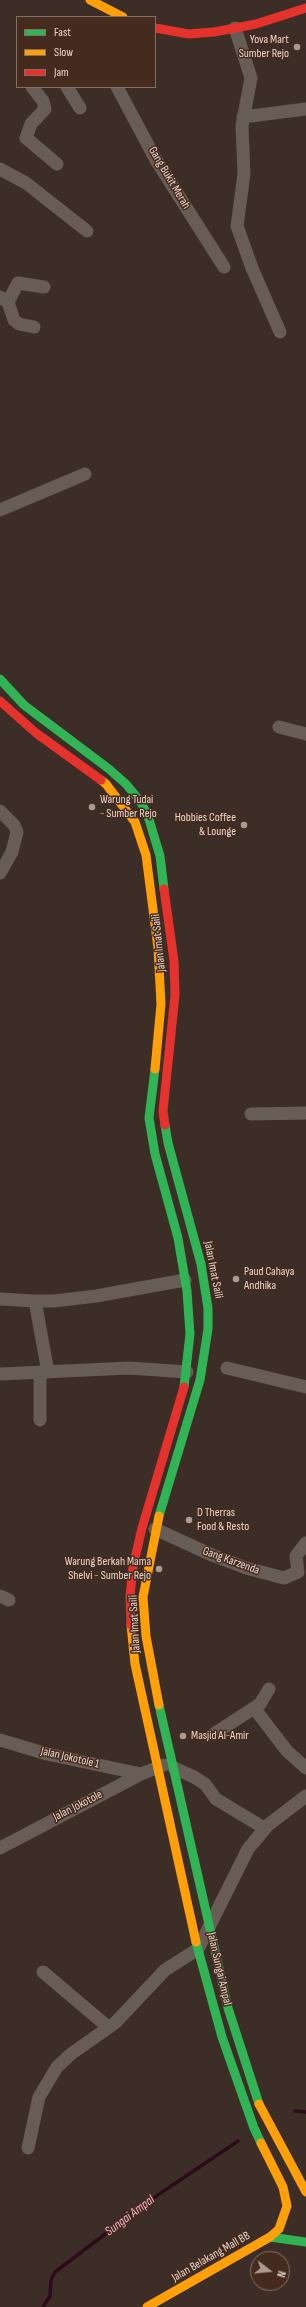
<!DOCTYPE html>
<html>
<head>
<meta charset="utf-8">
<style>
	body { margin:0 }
	#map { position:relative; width:306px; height:2307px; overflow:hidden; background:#3c2e26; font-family:"Sofia Sans Condensed",sans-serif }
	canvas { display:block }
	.legend { position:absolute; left:16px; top:16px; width:140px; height:72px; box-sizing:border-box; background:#452b1d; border:1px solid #856f63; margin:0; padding:5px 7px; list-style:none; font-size:12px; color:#e6d4cc }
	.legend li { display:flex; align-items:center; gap:8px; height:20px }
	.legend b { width:20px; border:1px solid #856f63 }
	.north { position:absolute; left:250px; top:2251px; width:40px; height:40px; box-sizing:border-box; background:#452b1d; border:1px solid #856f63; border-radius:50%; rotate:106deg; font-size:11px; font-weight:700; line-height:16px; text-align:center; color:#e6d4cc }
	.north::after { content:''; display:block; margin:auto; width:14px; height:18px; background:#aa9a92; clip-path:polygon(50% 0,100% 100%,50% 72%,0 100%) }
</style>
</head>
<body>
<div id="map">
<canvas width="306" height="2307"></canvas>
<ul class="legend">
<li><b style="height:5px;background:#30b455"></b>Fast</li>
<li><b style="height:5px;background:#ff9f0a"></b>Slow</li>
<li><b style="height:5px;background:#e5322d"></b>Jam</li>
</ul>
<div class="north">N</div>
</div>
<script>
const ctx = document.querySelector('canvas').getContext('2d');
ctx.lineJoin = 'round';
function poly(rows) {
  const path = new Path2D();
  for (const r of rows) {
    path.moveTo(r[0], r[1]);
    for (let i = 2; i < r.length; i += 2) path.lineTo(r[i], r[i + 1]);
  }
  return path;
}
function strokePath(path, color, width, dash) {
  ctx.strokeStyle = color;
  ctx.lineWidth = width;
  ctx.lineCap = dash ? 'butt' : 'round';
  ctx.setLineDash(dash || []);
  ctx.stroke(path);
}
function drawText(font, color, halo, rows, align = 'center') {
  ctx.font = font + ' "Sofia Sans Condensed",sans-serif';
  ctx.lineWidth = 3;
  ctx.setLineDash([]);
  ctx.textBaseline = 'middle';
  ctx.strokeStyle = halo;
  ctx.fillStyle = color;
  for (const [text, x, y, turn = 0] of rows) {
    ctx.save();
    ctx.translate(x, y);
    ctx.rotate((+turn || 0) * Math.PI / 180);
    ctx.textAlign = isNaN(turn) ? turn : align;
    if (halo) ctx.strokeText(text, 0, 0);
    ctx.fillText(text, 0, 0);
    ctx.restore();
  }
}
strokePath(poly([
	[295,2111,306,2112],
	[43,2307,50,2296,51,2280,55,2272,149,2201,238,2141]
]), '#2c0b1a', 3.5);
strokePath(poly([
	[235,28,251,78,242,126,244,174,237,226,252,268,280,332],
	[32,87,43,101,45,109,31,124,26,138,57,164],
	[67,87,80,108],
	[117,87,156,160,224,267],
	[243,117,306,109],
	[0,169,26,183,87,231],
	[0,297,8,302,14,320,19,324,34,327],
	[8,302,18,283,44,287],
	[0,510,85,474],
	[279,727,306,734],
	[0,811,14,825,17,832,12,852,0,873],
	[251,1114,306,1113],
	[0,1299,35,1301],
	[227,1368,306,1387],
	[48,1372,35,1301,54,1301,96,1296,185,1280],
	[40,1373,40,1420],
	[0,1374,129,1368,187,1372],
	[155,1529,212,1555,246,1568,284,1578,298,1572],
	[298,1572,296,1556,306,1543],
	[0,1596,9,1600],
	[254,1708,287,1751,306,1768],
	[214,1734,260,1704,269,1689],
	[0,1740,47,1754,141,1774],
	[174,1768,194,1777,205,1784,216,1799,264,1828],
	[0,1848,141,1774,164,1765],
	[43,1972,108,2027],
	[28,2148,39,2097,57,2067,71,2054,115,2023,165,1970,198,1949,248,1849,268,1825,306,1796]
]), '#685c56', 13);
strokePath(poly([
	[0,679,24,705,109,769,126,784,140,801,148,816,160,856,164,889],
	[155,1069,149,1118,155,1154,178,1238,187,1291,190,1334,184,1387],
	[159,1516,200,1380,208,1329,208,1308,201,1264,168,1143,165,1125],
	[159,1705,228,2008,259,2104],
	[196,1942,222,2037,254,2128,261,2143],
	[270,2237,306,2242]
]), '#30b455', 9);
strokePath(poly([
	[90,0,123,17],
	[101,780,106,784,135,822,146,855,158,948,161,1004,155,1069],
	[131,1625,135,1664,196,1942],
	[159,1705,146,1636,143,1597,159,1516],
	[259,2104,306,2192],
	[147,2307,270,2237,279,2229,287,2206,283,2187,261,2143]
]), '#ff9f0a', 9);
strokePath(poly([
	[155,28,189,34,214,32,256,24,306,8],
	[0,701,36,733,101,780],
	[164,889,174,961,175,995,163,1111,165,1125],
	[131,1625,130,1596,133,1567,142,1528,184,1387]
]), '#e5322d', 9);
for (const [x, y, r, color] of [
	[297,47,4,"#aa9a92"],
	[92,807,4,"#aa9a92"],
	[244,825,4,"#aa9a92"],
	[236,1279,4,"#aa9a92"],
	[189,1520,4,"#aa9a92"],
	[159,1569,4,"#aa9a92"],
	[183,1736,4,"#aa9a92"]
]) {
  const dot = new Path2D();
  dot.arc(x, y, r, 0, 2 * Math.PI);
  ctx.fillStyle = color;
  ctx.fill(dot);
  strokePath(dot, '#452b1d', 1.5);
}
drawText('12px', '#e6d4cc', '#452b1d', [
	["Yova Mart",289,40,"right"],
	["Sumber Rejo",289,54,"right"],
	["Warung Tudai",100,800],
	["- Sumber Rejo",100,814],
	["Hobbies Coffee",236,818,"right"],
	["& Lounge",236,832,"right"],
	["Paud Cahaya",244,1272],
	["Andhika",244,1286],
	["D Therras",197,1513],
	["Food & Resto",197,1527],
	["Warung Berkah Mama",151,1562,"right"],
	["Shelvi - Sumber Rejo",151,1576,"right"],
	["Masjid Al-Amir",191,1736]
], 'left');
drawText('12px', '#e6d4cc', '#452b1d', [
	["Gang Bukit Merah",169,178,59],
	["Jalan Imat Saili",159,943,-96],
	["Jalan Imat Saili",213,1270,79],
	["Gang Karzenda",231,1561,20],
	["Jalan Imat Saili",135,1624,-93],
	["Jalan Jokotole 1",70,1758,13],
	["Jalan Jokotole",78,1806,-27],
	["Jalan Sungai Ampal",219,1969,77],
	["Jalan Belakang Mall BB",211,2257,-30]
]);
drawText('italic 13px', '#f7afcd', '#452b1d', [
	["Sungai Ampal",130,2216,-37]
]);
</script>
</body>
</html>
